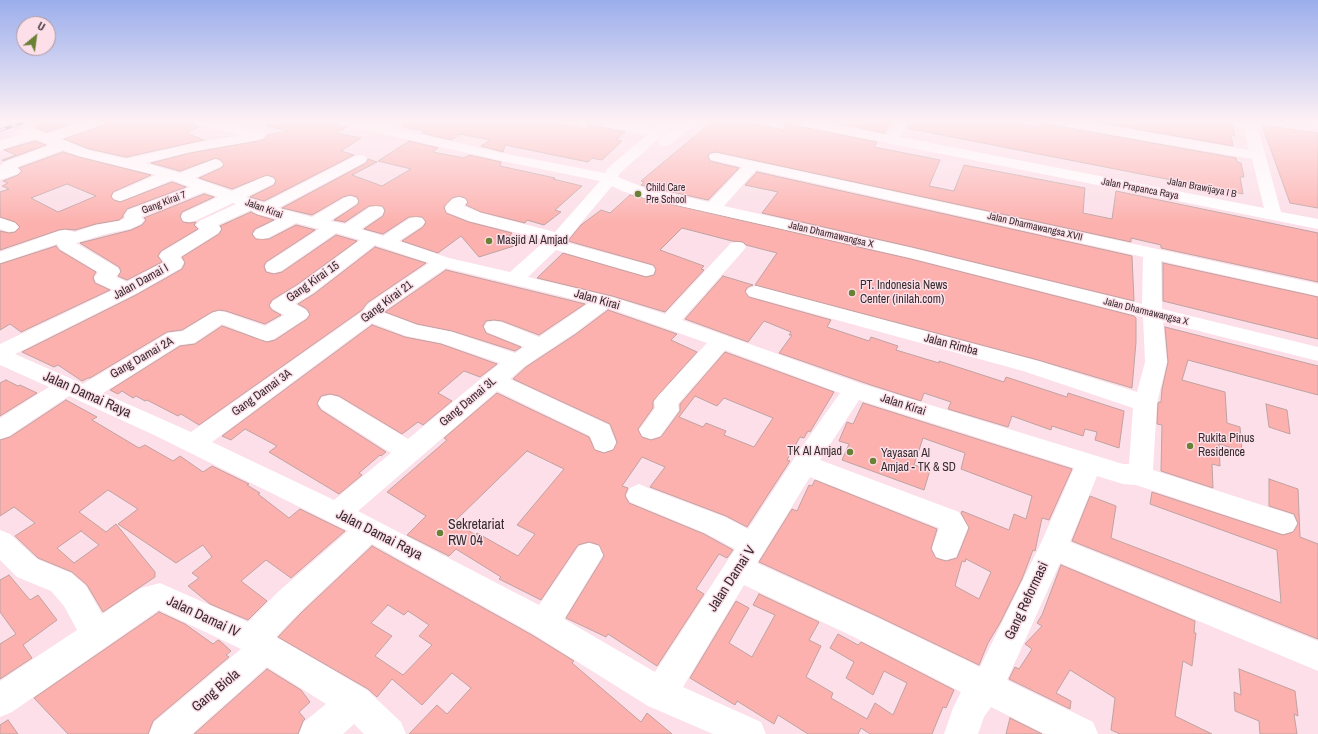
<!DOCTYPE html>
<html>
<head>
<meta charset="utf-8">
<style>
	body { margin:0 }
	#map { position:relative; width:1318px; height:734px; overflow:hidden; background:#fcdfe8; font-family:"Archivo Narrow",sans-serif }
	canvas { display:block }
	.north { position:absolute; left:16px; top:16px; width:40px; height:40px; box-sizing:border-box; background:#fcdfe8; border:1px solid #ac979e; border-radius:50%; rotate:29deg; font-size:11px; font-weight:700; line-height:16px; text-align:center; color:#352b2e }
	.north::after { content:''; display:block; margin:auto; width:14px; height:18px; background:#688134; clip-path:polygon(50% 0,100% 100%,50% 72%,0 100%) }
</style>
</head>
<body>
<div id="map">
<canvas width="1318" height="734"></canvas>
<div class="north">U</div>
</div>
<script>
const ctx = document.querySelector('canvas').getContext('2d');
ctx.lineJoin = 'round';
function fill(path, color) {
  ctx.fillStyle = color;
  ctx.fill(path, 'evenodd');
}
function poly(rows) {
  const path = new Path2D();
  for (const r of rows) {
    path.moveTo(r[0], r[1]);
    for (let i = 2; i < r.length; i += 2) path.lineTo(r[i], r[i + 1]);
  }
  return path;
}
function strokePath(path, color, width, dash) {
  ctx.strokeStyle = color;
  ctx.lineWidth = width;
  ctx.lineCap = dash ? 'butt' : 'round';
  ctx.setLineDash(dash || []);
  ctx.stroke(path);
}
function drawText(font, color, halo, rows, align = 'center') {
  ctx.font = font + ' "Archivo Narrow",sans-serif';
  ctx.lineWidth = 3;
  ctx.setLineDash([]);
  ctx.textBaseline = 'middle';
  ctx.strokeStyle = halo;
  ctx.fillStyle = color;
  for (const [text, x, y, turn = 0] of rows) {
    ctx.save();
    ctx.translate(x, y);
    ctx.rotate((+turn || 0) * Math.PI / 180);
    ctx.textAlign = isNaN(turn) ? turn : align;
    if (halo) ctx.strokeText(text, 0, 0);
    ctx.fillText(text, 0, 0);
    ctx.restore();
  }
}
const building = poly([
	[43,121,80,121,47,132,34,127,40,125,43,121],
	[107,121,191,121,194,125,199,127,186,133,204,140,126,157,89,149,64,139,104,125,107,121],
	[266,121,336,121,339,125,347,127,336,133,361,138,341,151,354,155,264,201,250,197,274,185,276,180,273,177,267,175,232,189,199,178,221,168,224,165,221,160,216,158,180,171,151,163,190,153,258,141,264,139,267,135,288,131,266,126,266,121],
	[403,121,544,121,586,129,588,121,591,125,625,132,616,140,622,141,602,160,592,158,588,162,505,145,503,152,481,146,490,140,460,134,451,140,422,133,425,131,402,127,403,121],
	[713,121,742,121,784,130,785,121,789,121,792,125,877,142,874,147,940,160,929,186,954,191,964,165,1085,188,1083,213,1112,219,1116,191,1318,233,1318,282,1161,248,1161,245,1131,238,1131,242,716,152,710,153,708,156,710,161,739,168,708,200,641,185,644,182,641,181,713,121],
	[826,121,892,121,884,133,826,121],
	[910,121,1008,121,1040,127,1040,121,1049,121,1052,125,1057,126,1236,158,1237,162,1241,163,1244,177,1240,177,1243,194,906,128,910,121],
	[1091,121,1216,121,1232,124,1235,136,1231,135,1233,146,1091,121],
	[1262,125,1318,133,1318,208,1290,203,1262,125],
	[35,141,46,145,3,161,2,160,16,155,4,150,35,141],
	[409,141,438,148,433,152,464,158,469,155,501,162,500,166,555,178,553,179,582,186,555,210,561,212,544,225,527,220,525,223,481,212,466,205,468,202,465,198,459,196,452,198,444,207,446,213,469,222,512,233,509,237,517,245,479,257,461,236,438,253,402,241,423,227,426,222,422,217,409,217,383,234,364,229,383,216,385,210,382,206,369,206,345,222,334,220,357,205,359,202,357,197,350,195,343,197,312,215,282,208,366,163,368,159,377,162,352,175,382,186,411,169,378,161,409,141],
	[63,152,79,157,151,175,113,192,111,197,114,200,120,202,172,182,186,187,127,209,123,215,123,217,119,220,96,224,75,230,65,229,59,230,0,250,0,231,9,233,15,232,20,227,15,222,0,217,0,192,9,189,2,186,8,183,3,181,18,175,22,171,19,168,63,152],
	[67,184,96,196,58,212,31,198,67,184],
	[757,172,1132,256,1134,301,912,247,762,213,778,192,745,185,757,172],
	[204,194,214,197,182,212,180,216,183,222,189,223,196,222,194,225,198,229,161,251,158,256,162,262,127,280,118,276,121,271,119,267,80,243,131,230,142,225,146,220,144,218,204,194],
	[630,195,911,259,1134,316,1136,318,1136,342,1132,388,1038,360,755,285,777,253,746,245,743,242,732,241,682,228,660,250,704,266,701,269,704,270,665,312,612,296,537,278,563,253,646,277,654,275,656,269,653,265,568,241,581,225,601,210,610,213,630,195],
	[251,212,257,215,274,220,255,229,252,234,256,239,269,239,296,225,315,230,266,262,264,266,266,272,274,274,282,272,336,235,357,241,298,284,272,300,269,306,272,310,281,315,265,324,226,311,219,310,212,312,182,330,167,332,90,378,88,378,82,381,58,365,54,367,22,352,136,295,182,269,185,263,182,257,219,234,222,229,220,226,251,212],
	[56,246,59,250,96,272,93,277,95,283,110,290,21,332,10,324,0,330,0,264,56,246],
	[375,247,426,263,367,303,362,310,199,425,181,414,178,416,147,400,145,401,136,396,133,398,122,391,118,394,110,390,180,346,195,344,222,326,267,342,275,340,307,319,310,315,307,309,298,304,314,294,375,247],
	[1163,263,1318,297,1318,339,1163,301,1163,263],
	[446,270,585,304,539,335,502,321,494,320,486,321,483,326,486,333,521,347,515,351,452,331,417,324,385,312,446,270],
	[723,276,753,285,748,287,745,291,749,297,831,320,827,327,869,341,871,337,898,346,896,350,939,363,939,361,1004,382,1006,377,1067,397,1068,393,1124,411,1119,448,1095,440,1097,432,1085,429,1083,436,1052,426,1051,430,1012,416,1008,427,948,409,951,402,924,393,921,401,871,385,779,353,792,335,789,335,791,332,764,321,748,342,685,319,723,276],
	[608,310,677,334,671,340,697,352,653,401,653,408,638,429,642,437,651,440,661,437,680,411,680,404,725,352,834,392,810,432,808,431,804,438,800,437,787,460,790,461,747,527,726,516,650,487,665,467,642,457,622,486,628,488,625,496,629,503,704,534,733,550,727,558,719,554,696,589,704,594,657,666,608,634,606,637,566,618,604,556,599,545,589,542,578,545,541,600,499,579,501,577,456,549,449,556,407,535,426,516,387,492,447,440,444,438,497,393,589,437,595,450,604,453,613,450,617,442,610,424,513,379,526,367,576,334,608,310],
	[695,396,717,406,724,398,773,418,754,447,724,435,726,431,706,423,703,427,679,417,695,396],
	[527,451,564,469,517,525,535,534,518,556,477,533,476,535,454,522,527,451],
	[372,325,405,337,441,344,497,364,480,377,464,371,438,393,452,401,423,425,418,422,402,434,339,396,330,394,321,396,317,404,321,410,386,452,381,456,380,455,359,473,362,475,339,494,269,452,277,446,245,429,231,440,222,436,372,325],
	[1165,327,1318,366,1318,395,1188,360,1182,380,1225,392,1227,423,1240,427,1242,451,1219,444,1220,466,1212,464,1213,488,1161,471,1162,425,1157,424,1158,403,1159,402,1161,402,1162,389,1168,362,1165,327],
	[6,380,18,386,20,385,37,393,0,416,0,383,6,380],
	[66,400,97,417,92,420,139,448,145,445,173,461,180,456,203,472,212,466,249,484,247,485,260,493,258,494,289,518,300,509,345,531,291,578,266,560,241,581,267,601,248,620,210,604,188,586,199,578,192,573,212,557,203,545,176,563,118,524,138,509,108,490,79,512,106,532,116,524,155,572,155,577,103,612,87,585,72,572,38,558,15,536,35,523,14,507,0,516,0,440,10,437,66,400],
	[81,531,99,545,74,563,57,548,81,531],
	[863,403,1072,469,1049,520,1042,518,1035,551,1033,550,1022,579,1000,623,988,643,979,665,877,616,759,562,792,509,797,511,809,485,812,486,815,480,937,529,931,549,936,558,946,561,957,558,969,528,961,513,962,511,1009,530,1014,514,1026,519,1032,496,961,469,965,453,923,438,914,465,930,470,924,490,842,460,849,444,839,441,847,422,853,424,863,403],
	[966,559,991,572,979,599,955,586,962,561,965,562,966,559],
	[1266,404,1287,410,1290,434,1269,427,1266,404],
	[1269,479,1298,489,1300,537,1318,544,1318,639,1072,541,1090,496,1116,506,1111,538,1281,603,1277,550,1150,504,1152,492,1283,535,1293,532,1298,524,1294,514,1269,506,1269,479],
	[372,546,532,635,574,661,572,663,641,722,647,713,672,734,409,734,437,705,447,714,471,688,452,673,422,705,392,679,377,697,368,689,278,637,302,612,372,546],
	[388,605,404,615,408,611,429,625,419,636,432,645,403,675,375,656,392,636,371,623,388,605],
	[1061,565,1195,621,1194,633,1196,633,1192,666,1183,661,1175,716,1212,734,1120,734,1111,730,1115,698,1070,670,1056,693,1071,701,1070,709,1009,679,1015,667,1019,669,1032,649,1025,644,1042,626,1037,623,1042,615,1061,565],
	[9,575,30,600,38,595,57,620,23,645,32,658,0,679,0,644,16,634,0,612,0,580,9,575],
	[759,594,819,622,809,640,821,646,806,677,833,693,831,698,867,719,875,703,893,715,907,683,884,671,873,695,846,678,854,662,830,648,838,634,858,645,861,642,954,690,946,708,943,707,932,734,870,734,861,728,858,734,808,734,778,715,774,724,737,701,735,705,690,678,736,601,749,608,729,643,752,657,775,615,753,605,759,594],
	[159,612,185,624,213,644,218,640,220,641,231,651,226,655,229,657,153,721,148,734,68,734,34,698,159,612],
	[267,669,301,690,310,702,299,712,305,719,303,721,298,734,194,734,267,669],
	[1239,669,1295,691,1298,716,1294,714,1297,734,1260,734,1259,721,1235,711,1234,692,1241,695,1239,669],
	[1010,718,1042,734,1006,734,1010,718],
	[8,720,18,734,0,734,0,725,8,720]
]);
fill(building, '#fcb1ae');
strokePath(building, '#bfa2a1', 1);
fill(poly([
	[85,121,106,121,104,124,60,139,89,150,126,159,190,144,241,135,194,124,192,121,217,121,264,132,266,135,264,138,258,140,190,152,145,163,180,173,215,159,220,161,223,164,220,167,195,178,232,191,261,178,267,176,273,178,275,181,273,184,246,197,264,203,355,156,360,155,365,156,367,159,365,162,278,208,312,217,344,198,350,196,356,198,358,201,356,204,330,221,345,224,370,207,376,206,382,207,384,211,382,215,361,229,383,236,410,218,416,217,422,218,425,222,422,226,399,241,449,258,510,272,546,240,469,221,447,212,445,208,447,204,453,199,459,197,465,199,467,202,464,206,481,213,555,232,600,181,507,162,344,125,339,124,337,121,363,121,507,154,605,173,608,168,647,135,596,125,591,124,589,121,618,121,655,128,664,121,679,121,620,173,618,177,645,188,709,202,742,167,711,160,709,157,711,154,716,153,1318,284,1318,296,1161,261,1162,309,1318,347,1318,361,1163,322,1167,362,1157,403,1153,470,1293,515,1297,523,1293,531,1283,534,1136,485,1123,484,1097,476,1070,542,1318,641,1318,671,1060,563,1007,680,1093,722,1098,734,1045,734,991,707,984,717,978,734,944,734,953,708,961,692,854,637,744,585,683,687,761,722,766,734,713,734,648,706,533,634,372,544,301,611,276,637,367,690,401,722,406,734,364,734,354,724,343,734,299,734,304,722,326,704,267,667,192,734,149,734,154,722,241,649,159,610,12,712,0,717,0,681,77,630,64,606,51,591,17,577,0,560,0,530,10,534,37,559,71,573,86,586,102,614,141,588,160,583,248,622,279,591,348,531,154,435,69,396,9,436,0,439,0,418,49,387,0,365,0,344,113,290,96,282,94,278,98,272,60,249,57,244,0,263,0,252,59,231,65,230,75,232,96,225,119,221,125,218,124,216,128,210,190,187,172,180,126,199,120,201,114,199,112,196,114,193,156,175,79,156,63,150,17,167,20,171,17,174,0,180,0,166,4,162,50,145,35,139,0,150,0,141,22,134,12,130,10,127,12,124,17,123,22,124,47,134,85,121],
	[756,170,1143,257,1142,304,912,248,724,206,756,170],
	[612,186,622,191,641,197,911,258,1143,317,1145,362,1137,392,1038,361,763,288,756,286,749,288,746,292,749,296,1023,371,1133,408,1129,464,1123,464,862,384,682,320,743,251,746,247,743,243,737,242,731,243,665,314,612,297,528,277,556,250,646,276,653,274,655,270,653,266,565,242,612,186],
	[204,192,218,197,183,213,181,217,183,221,189,222,195,221,233,203,236,204,199,221,196,225,200,229,162,252,159,256,164,262,127,282,116,277,120,272,118,268,76,243,106,234,130,229,141,224,144,220,141,217,204,192],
	[251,210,257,214,278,219,256,230,253,234,256,238,262,239,268,238,296,223,319,229,267,263,265,267,267,271,274,273,281,271,336,233,360,240,299,285,273,301,270,305,273,309,284,315,265,326,225,312,219,311,212,313,183,331,168,333,83,384,15,354,135,294,181,268,184,262,180,257,218,233,221,229,218,225,251,210],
	[375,245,429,263,368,304,363,311,191,432,103,393,179,345,194,343,222,324,260,339,267,341,274,339,306,318,309,314,306,310,295,304,313,293,375,245],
	[446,268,589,303,539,337,501,322,494,321,487,322,484,327,487,332,524,347,515,353,452,332,417,325,382,312,446,268],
	[608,308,707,343,658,396,654,402,655,408,639,430,642,436,651,439,660,436,679,410,678,404,725,350,840,393,795,457,748,529,725,517,648,488,639,484,630,488,626,495,630,502,705,533,735,549,655,672,564,619,603,555,599,546,589,543,579,546,539,605,358,511,497,391,590,436,595,449,604,452,613,449,616,443,609,425,510,379,525,366,575,333,608,308],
	[372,323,406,336,441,343,500,363,408,439,338,397,330,395,322,397,318,403,322,409,391,453,334,500,212,442,372,323],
	[859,400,1074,468,1041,543,980,667,876,617,757,563,810,477,939,528,932,548,936,557,946,560,956,557,968,527,959,512,820,460,859,400],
	[682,121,698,121,670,145,665,146,660,145,658,142,660,139,682,121],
	[790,121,818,121,887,135,895,121,909,121,900,137,1264,208,1252,159,1057,125,1052,124,1050,121,1082,121,1249,150,1242,121,1256,121,1281,212,1318,219,1318,229,797,125,792,124,790,121],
	[1297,121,1318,121,1318,127,1299,124,1297,121],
	[0,218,15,223,18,227,15,231,9,232,0,229,0,218]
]), '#fff');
fill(poly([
	[21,121,42,121,40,124,0,136,0,127,21,121]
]), '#fdd2f8');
const rail = poly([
	[0,130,28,121]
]);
strokePath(rail, '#493d41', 3);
strokePath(rail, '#fcdfe8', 2, [6]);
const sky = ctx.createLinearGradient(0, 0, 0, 224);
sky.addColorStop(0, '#9baeec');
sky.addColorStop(0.54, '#fef1f5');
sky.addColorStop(1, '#fef1f500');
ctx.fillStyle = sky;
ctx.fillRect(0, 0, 1318, 224);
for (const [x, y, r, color] of [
	[638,194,4,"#688134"],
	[489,241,4,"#688134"],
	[852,293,4,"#688134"],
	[1190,446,4,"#688134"],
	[850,452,4,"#688134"],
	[873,461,4,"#688134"],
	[440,533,4,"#688134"]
]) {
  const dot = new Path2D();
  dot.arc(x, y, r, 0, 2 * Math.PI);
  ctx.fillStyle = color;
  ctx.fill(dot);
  strokePath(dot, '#fcdfe8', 1.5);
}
drawText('10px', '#352b2e', '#fcdfe8', [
	["Child Care",646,188],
	["Pre School",646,200]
], 'left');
drawText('10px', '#352b2e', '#fcdfe8', [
	["Jalan Brawijaya I B",1202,188,11],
	["Jalan Prapanca Raya",1140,189,11],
	["Gang Kirai 7",164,203,-21],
	["Jalan Kirai",264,209,20],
	["Jalan Dharmawangsa XVII",1035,227,13],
	["Jalan Dharmawangsa X",831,235,13],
	["Jalan Dharmawangsa X",1146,312,14]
]);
drawText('12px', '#352b2e', '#fcdfe8', [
	["Masjid Al Amjad",497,241],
	["PT. Indonesia News",860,286],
	["Center (inilah.com)",860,300],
	["Rukita Pinus",1198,439],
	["Residence",1198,453],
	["TK Al Amjad",842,452,"right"],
	["Yayasan Al",881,454],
	["Amjad - TK & SD",881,468]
], 'left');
drawText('12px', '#352b2e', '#fcdfe8', [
	["Jalan Damai I",141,282,-29],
	["Gang Kirai 15",313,282,-35],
	["Jalan Kirai",597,300,16],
	["Gang Kirai 21",387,302,-37],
	["Jalan Rimba",951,345,15],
	["Gang Damai 2A",142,358,-30],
	["Gang Damai 3A",262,393,-36],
	["Gang Damai 3L",468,402,-40],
	["Jalan Kirai",903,405,18]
]);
drawText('14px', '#352b2e', '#fcdfe8', [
	["Jalan Damai Raya",87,395,24],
	["Jalan Damai Raya",379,535,27],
	["Jalan Damai V",732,579,-57],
	["Gang Reformasi",1027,601,-65],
	["Jalan Damai IV",203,617,25],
	["Gang Biola",216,691,-40]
]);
drawText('14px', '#352b2e', '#fcdfe8', [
	["Sekretariat",448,525],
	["RW 04",448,541]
], 'left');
</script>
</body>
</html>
